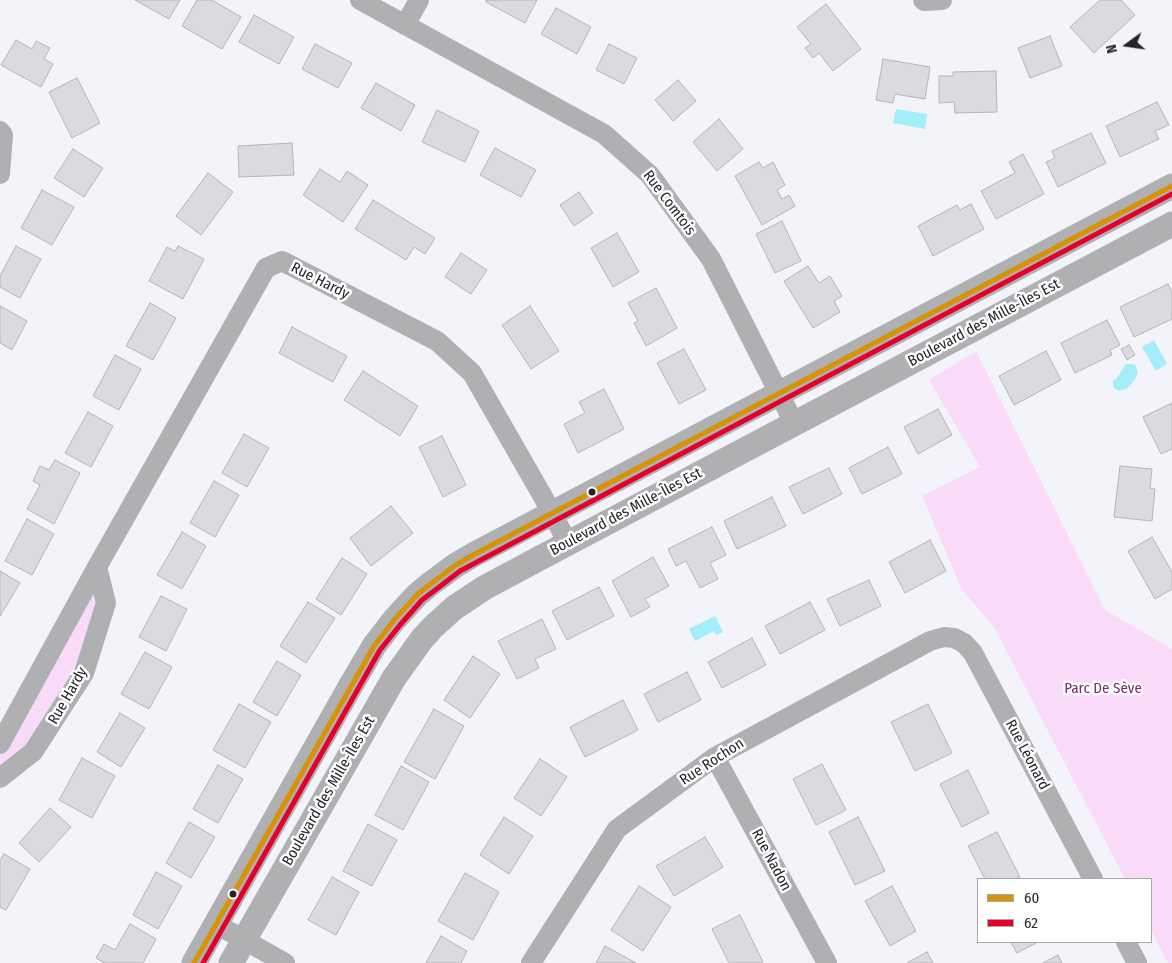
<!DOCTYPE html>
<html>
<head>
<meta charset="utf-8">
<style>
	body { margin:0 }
	#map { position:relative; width:1172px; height:963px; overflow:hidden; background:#f2f4fa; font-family:"Fira Sans Condensed",sans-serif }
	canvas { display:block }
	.legend { position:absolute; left:977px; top:878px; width:175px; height:65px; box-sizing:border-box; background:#fff; border:1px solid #a7a8aa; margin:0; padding:6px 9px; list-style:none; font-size:15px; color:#23252a }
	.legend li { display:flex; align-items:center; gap:10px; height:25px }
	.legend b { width:25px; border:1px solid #a7a8aa }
	.north { position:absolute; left:1102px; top:20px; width:50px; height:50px; -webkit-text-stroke:4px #fff; paint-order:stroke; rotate:256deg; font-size:14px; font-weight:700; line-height:20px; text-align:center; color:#23252a }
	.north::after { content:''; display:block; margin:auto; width:18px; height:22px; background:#23252a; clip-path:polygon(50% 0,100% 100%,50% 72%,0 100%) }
</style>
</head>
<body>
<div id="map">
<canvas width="1172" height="963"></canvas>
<ul class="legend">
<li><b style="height:6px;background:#d79306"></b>60</li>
<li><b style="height:6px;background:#e4002b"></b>62</li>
</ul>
<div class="north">N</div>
</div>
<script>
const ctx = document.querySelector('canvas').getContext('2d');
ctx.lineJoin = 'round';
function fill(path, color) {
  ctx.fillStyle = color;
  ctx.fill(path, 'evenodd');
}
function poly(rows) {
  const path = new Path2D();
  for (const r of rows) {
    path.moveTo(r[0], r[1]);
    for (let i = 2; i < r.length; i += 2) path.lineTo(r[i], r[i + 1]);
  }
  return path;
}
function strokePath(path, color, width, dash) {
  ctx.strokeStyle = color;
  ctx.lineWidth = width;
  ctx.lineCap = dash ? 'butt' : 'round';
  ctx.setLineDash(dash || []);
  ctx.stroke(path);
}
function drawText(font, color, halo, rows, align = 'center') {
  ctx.font = font + ' "Fira Sans Condensed",sans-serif';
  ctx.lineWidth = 5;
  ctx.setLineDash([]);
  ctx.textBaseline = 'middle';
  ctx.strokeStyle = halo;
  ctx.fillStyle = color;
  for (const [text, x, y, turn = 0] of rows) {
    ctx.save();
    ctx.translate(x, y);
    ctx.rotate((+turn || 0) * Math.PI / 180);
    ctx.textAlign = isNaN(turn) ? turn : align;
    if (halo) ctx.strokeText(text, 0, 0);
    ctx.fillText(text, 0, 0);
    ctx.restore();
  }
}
fill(poly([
	[976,351,1105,610,1172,649,1172,963,1168,963,1151,930,1151,879,1125,879,994,627,962,590,922,496,980,467,929,380],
	[95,586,98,603,80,669,32,746,0,772,0,756]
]), '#f9daf9');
fill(poly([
	[896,109,927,114,925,129,893,123],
	[1154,340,1167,364,1156,371,1142,347],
	[1126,364,1130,364,1135,365,1138,373,1133,382,1127,388,1119,391,1114,388,1113,384,1113,381,1117,378],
	[715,616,723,632,716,635,714,631,695,641,689,629]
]), '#a3eef9');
const building = poly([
	[135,0,180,0,169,19,135,0],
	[197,0,212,0,241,17,222,49,182,26,197,0],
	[486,0,537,0,525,23,486,2,486,0],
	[1100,0,1121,0,1135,15,1094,53,1070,27,1100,0],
	[826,4,861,49,833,71,819,53,813,58,805,48,811,44,797,27,826,4],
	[556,8,591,27,577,54,541,34,556,8],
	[254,15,294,37,279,64,239,42,254,15],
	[1050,36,1062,66,1030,78,1018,48,1050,36],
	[16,40,32,49,36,41,50,48,44,59,53,64,41,87,1,65,16,40],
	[315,44,352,63,338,88,302,69,315,44],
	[609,44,637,58,624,84,596,70,609,44],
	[883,59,930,67,925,99,895,94,893,103,876,100,883,59],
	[996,71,997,112,955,113,954,102,939,103,939,76,953,76,953,72,996,71],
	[77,78,100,123,72,138,49,92,77,78],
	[678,80,696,101,673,121,655,100,678,80],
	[376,83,415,105,401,131,361,108,376,83],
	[1157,102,1169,125,1155,131,1159,139,1120,157,1106,126,1157,102],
	[437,110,479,131,465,162,422,142,437,110],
	[719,119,743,149,717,171,693,142,719,119],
	[1091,133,1106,163,1058,187,1046,162,1055,158,1052,151,1091,133],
	[292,143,294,175,239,177,238,146,292,143],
	[495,148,536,170,521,197,480,175,495,148],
	[73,149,103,168,84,197,54,178,73,149],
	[1023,154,1044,194,996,219,981,191,1015,173,1009,162,1023,154],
	[759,162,763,168,773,162,785,185,777,190,782,199,789,195,795,206,762,225,735,176,759,162],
	[320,169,340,182,347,171,368,185,343,222,303,195,320,169],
	[208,173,233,192,201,235,176,216,208,173],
	[42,190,74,207,52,245,21,228,42,190],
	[579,192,593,213,574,226,560,205,579,192],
	[373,200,435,238,425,254,414,247,406,260,355,229,373,200],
	[971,204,984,229,933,256,918,226,957,205,960,210,971,204],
	[782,221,801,261,775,273,756,234,782,221],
	[617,233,639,272,613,287,591,248,617,233],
	[16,246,41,259,20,298,0,287,0,276,16,246],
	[178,246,204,259,183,299,149,281,167,247,175,251,178,246],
	[461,253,487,270,471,294,445,277,461,253],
	[808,266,819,283,830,276,842,296,834,301,840,312,813,328,784,281,808,266],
	[1168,284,1172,292,1172,319,1134,337,1120,307,1168,284],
	[656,288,677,328,646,346,634,323,638,321,628,303,656,288],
	[150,303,176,318,153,360,126,346,150,303],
	[0,306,27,321,12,350,0,343,0,306],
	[530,306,559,351,531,369,502,325,530,306],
	[1107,320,1120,345,1110,350,1112,355,1075,373,1061,343,1107,320],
	[292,327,347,356,333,382,279,353,292,327],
	[1129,345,1135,355,1127,360,1121,349,1129,345],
	[684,349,706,390,679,404,657,363,684,349],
	[1046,351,1061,380,1014,405,999,376,1046,351],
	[115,355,141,369,119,410,93,396,115,355],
	[363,371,418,406,400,436,344,400,363,371],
	[604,389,624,429,578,453,564,424,585,413,579,402,604,389],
	[1172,403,1172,449,1161,454,1143,417,1172,403],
	[938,409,952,435,918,454,904,427,938,409],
	[88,412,113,426,91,467,65,453,88,412],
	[244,434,269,448,247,487,222,473,244,434],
	[442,436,466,485,443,497,419,447,442,436],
	[888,447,902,474,862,494,849,468,888,447],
	[55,460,80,473,54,524,27,509,40,485,33,481,40,466,49,470,55,460],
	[1120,466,1152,469,1150,488,1155,489,1152,521,1114,517,1120,466],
	[829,468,842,494,803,514,789,487,829,468],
	[214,481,239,495,215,537,190,523,214,481],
	[772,497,786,526,737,549,724,521,772,497],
	[391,506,413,533,371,566,350,538,391,506],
	[27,519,54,534,32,575,5,561,27,519],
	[712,527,726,555,710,563,718,579,700,588,686,561,676,566,668,549,712,527],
	[182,532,206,546,182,589,157,575,182,532],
	[1152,537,1172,572,1172,589,1155,599,1128,551,1152,537],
	[930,540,946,571,905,593,889,562,930,540],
	[653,557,669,586,645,599,650,607,631,617,612,581,653,557],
	[342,558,367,574,341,615,316,599,342,558],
	[0,571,20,583,0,616,0,571],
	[869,580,881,606,840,626,827,599,869,580],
	[599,587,614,616,567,640,552,611,599,587],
	[161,596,187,609,166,651,139,637,161,596],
	[308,602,335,618,306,663,280,646,308,602],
	[810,602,825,630,780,654,765,626,810,602],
	[542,619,556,649,535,659,539,668,517,679,498,641,542,619],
	[752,638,766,665,722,688,708,662,752,638],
	[145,652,172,667,149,709,121,694,145,652],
	[473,656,500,674,470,718,444,700,473,656],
	[277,661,301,675,277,716,253,702,277,661],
	[687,672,701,700,658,722,644,694,687,672],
	[623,700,638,730,585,757,570,727,623,700],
	[239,704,271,722,245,768,213,750,239,704],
	[928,704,952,753,915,771,891,722,928,704],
	[434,709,464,726,435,779,404,762,434,709],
	[120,713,145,728,121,767,97,752,120,713],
	[82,758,115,776,92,818,59,800,82,758],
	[540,759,567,777,541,816,514,798,540,759],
	[822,764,846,810,816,825,793,779,822,764],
	[218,765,243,779,218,823,193,809,218,765],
	[401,766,429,782,403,830,375,815,401,766],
	[968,770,989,813,962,827,940,784,968,770],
	[50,808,71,827,39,862,19,843,50,808],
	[504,817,533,836,509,874,480,855,504,817],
	[858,817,885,871,855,885,829,832,858,817],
	[189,822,215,837,191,878,166,863,189,822],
	[368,824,397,840,372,886,343,871,368,824],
	[997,832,1020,877,1014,879,985,879,968,846,997,832],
	[705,837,723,867,674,896,656,866,705,837],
	[4,854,30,869,6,910,0,907,0,860,4,854],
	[156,872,182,886,158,929,133,915,156,872],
	[465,873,499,892,473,940,438,921,465,873],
	[332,877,359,892,336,935,308,920,332,877],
	[639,886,671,907,643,951,611,930,639,886],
	[892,886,916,931,890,946,865,901,892,886],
	[740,915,763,962,761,963,729,963,712,929,740,915],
	[130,924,156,939,143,963,105,963,96,958,104,944,115,950,130,924],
	[441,936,467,951,461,963,426,963,441,936],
	[1011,942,1038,942,1017,953,1011,942],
	[605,946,636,963,596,963,605,946],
	[927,952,933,963,907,963,927,952],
	[1058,955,1062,963,1043,963,1058,955]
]);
fill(building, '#dadadf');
strokePath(building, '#b4b4b9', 1);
strokePath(poly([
	[360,0,604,134,650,175,711,259,794,423],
	[923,0,924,1,942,0],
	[405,25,419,0],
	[0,131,3,135,0,174],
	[0,744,97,567,266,268,282,261,437,341,472,373,542,495,568,543],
	[715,757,827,963],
	[0,778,33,752,84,673,106,603,97,567],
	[216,924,285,963],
	[1126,942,1137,963],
	[531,963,617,829,715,757,930,641,944,637,954,638,964,643,973,653,1093,879]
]), '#aeb0b2', 20);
strokePath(poly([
	[194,963,350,687,374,646,394,620,417,595,429,585,456,565,473,555,1172,186],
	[231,963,394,678,422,639,433,627,454,608,484,588,540,558,1172,224]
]), '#aeb0b2', 25);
strokePath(poly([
	[194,963,374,646,394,620,417,595,429,585,456,565,473,555,1172,186]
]), '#d79306', 5);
strokePath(poly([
	[203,963,380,650,400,625,422,600,434,591,460,571,477,562,1172,194]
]), '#e4002b', 5);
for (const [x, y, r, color] of [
	[592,492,4.5,"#23252a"],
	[233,894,4.5,"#23252a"]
]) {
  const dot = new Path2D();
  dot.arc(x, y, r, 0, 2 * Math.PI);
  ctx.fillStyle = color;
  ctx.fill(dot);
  strokePath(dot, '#fff', 2);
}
drawText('15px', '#23252a', '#fff', [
	["Rue Comtois",669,203,53],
	["Rue Hardy",320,281,27],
	["Boulevard des Mille-Îles Est",984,323,-28],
	["Boulevard des Mille-Îles Est",626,512,-28],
	["Rue Hardy",68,696,-60],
	["Rue Léonard",1027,755,62],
	["Rue Rochon",712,762,-33],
	["Boulevard des Mille-Îles Est",329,791,-60],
	["Rue Nadon",771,860,62]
]);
drawText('15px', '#7f287a', '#fff', [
	["Parc De Sève",1103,689]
]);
</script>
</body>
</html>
